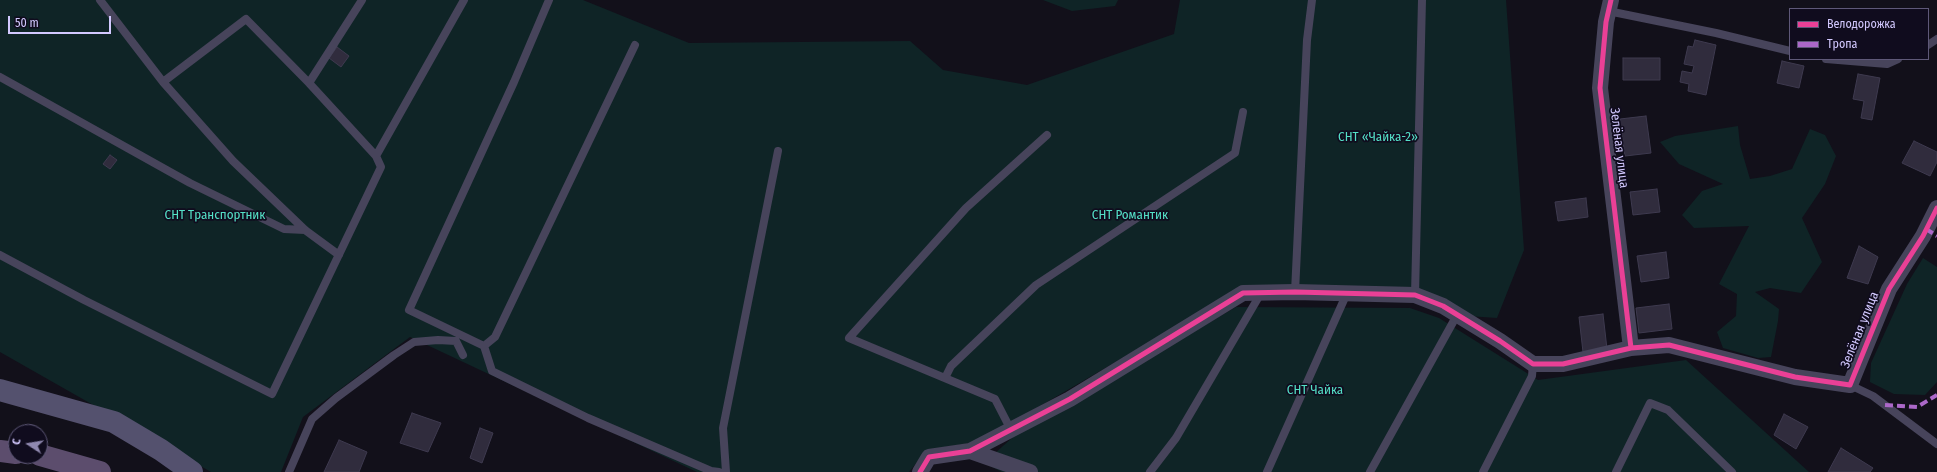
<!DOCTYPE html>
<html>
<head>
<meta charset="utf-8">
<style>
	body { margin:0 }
	#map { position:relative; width:1937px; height:472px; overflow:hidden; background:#12101a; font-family:"Fira Sans Condensed",sans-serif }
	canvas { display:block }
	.legend { position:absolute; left:1789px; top:8px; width:140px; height:52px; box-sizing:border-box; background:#100c1e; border:1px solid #5e5878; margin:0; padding:5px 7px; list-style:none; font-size:12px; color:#d3c9ff }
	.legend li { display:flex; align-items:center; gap:8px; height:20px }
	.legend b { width:20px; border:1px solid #5e5878 }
	.north { position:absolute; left:8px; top:424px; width:40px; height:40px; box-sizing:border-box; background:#100c1e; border:1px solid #5e5878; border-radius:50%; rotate:282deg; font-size:11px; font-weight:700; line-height:16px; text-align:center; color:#d3c9ff }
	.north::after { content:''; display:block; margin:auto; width:14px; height:18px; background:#8f88af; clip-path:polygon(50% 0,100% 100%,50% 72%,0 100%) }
	.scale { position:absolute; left:8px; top:16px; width:103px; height:18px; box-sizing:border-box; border:2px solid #d3c9ff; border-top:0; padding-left:5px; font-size:12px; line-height:14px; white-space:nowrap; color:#d3c9ff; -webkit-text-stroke:3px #100c1e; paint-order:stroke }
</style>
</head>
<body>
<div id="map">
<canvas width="1937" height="472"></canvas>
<ul class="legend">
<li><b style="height:5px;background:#ea4096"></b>Велодорожка</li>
<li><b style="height:5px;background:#ac68c9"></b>Тропа</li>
</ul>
<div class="north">С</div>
<div class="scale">50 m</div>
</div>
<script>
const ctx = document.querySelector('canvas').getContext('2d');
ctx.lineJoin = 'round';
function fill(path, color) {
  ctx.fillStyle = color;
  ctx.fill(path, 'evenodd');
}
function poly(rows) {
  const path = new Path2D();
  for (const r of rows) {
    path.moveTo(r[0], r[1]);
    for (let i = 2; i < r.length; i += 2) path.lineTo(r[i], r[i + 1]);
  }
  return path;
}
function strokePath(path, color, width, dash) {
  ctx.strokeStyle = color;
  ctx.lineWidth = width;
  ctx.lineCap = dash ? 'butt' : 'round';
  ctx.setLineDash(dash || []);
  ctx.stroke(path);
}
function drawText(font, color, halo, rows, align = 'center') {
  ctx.font = font + ' "Fira Sans Condensed",sans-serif';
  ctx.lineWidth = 3.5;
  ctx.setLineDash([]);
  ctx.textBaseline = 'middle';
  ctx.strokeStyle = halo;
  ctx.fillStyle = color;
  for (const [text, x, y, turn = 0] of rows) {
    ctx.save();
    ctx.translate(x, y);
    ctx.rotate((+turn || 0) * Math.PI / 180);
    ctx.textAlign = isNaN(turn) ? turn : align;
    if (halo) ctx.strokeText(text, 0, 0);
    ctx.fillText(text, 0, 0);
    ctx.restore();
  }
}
fill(poly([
	[0,0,583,0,689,43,910,41,943,70,1027,85,1174,34,1180,0,1506,0,1524,250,1497,318,1468,316,1428,292,1244,287,999,430,970,443,927,450,909,472,697,472,410,337,303,417,281,472,211,472,0,352],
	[1043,0,1118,0,1115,6,1072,11],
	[1738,126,1740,145,1750,179,1770,176,1792,169,1810,129,1825,135,1836,156,1825,184,1802,218,1822,262,1801,293,1770,288,1755,292,1779,309,1778,321,1771,357,1758,358,1723,348,1717,332,1736,316,1737,294,1719,284,1749,226,1694,228,1682,215,1702,191,1723,184,1679,164,1660,142,1675,136],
	[1923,258,1937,267,1937,382,1925,395,1894,394,1870,382,1871,363,1907,284],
	[1236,307,1410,308,1439,318,1538,380,1686,360,1809,472,1002,472,984,463,1013,437]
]), '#0f2426');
const building = poly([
	[1695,40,1716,45,1706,95,1688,91,1689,84,1680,82,1682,71,1692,73,1694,66,1684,64,1688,46,1693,47,1695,40],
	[337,47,349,56,341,67,329,58,337,47],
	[1623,58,1660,58,1660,80,1623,80,1623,58],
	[1782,61,1804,66,1799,88,1777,83,1782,61],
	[1858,74,1880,78,1872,120,1861,118,1864,101,1853,99,1858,74],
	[1646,116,1651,153,1625,156,1620,119,1646,116],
	[1914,141,1937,152,1937,162,1930,176,1902,163,1914,141],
	[110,155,117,160,110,169,103,164,110,155],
	[1657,189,1660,212,1633,215,1630,192,1657,189],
	[1586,198,1588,217,1558,221,1555,202,1586,198],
	[1859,246,1878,257,1868,284,1847,278,1859,246],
	[1666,252,1669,278,1641,282,1637,256,1666,252],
	[1669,304,1672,329,1639,333,1636,308,1669,304],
	[1603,314,1607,349,1583,352,1579,317,1603,314],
	[412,413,441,423,428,452,400,443,412,413],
	[1784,414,1808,427,1796,449,1774,435,1784,414],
	[480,428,493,433,482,463,470,458,480,428],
	[339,440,367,452,359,472,324,472,339,440],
	[1841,448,1873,468,1870,472,1828,472,1841,448]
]);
fill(building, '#302c3d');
strokePath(building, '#3e3a4f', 1);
strokePath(poly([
	[100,0,163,82,233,161,305,230,339,255],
	[549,0,514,82,409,310,484,346,492,371,588,418,711,471,719,472],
	[1608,11,1716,33,1790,51],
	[1928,45,1937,39],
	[1826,59,1887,64,1898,59],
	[0,77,190,183,284,229,305,230],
	[163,82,246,19,309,83,376,156],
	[309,83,362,0],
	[0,255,84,300,272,394,381,167,376,156,464,0],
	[1295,292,1307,40,1312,0],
	[1415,295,1422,0],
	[484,346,495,337,635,45],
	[945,378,951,366,1036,285,1235,153,1243,112],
	[1850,385,1873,396,1937,444],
	[1011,430,995,399,849,338,966,208,1047,135],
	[289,472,312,419,336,398,394,355,414,342,438,340,456,341,463,355],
	[726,472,723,428,778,151],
	[1150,472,1176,438,1261,293],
	[1267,472,1347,293],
	[1370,472,1457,315],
	[1483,472,1532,376,1533,364],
	[1616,472,1650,403,1668,410,1732,472]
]), '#47445b', 8);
strokePath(poly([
	[1611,0,1606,22,1600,88,1631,348],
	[970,451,1030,472],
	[920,472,929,457,970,451,1070,399,1243,293,1295,292,1415,295,1443,306,1500,341,1533,364,1563,364,1631,348,1669,345,1795,377,1850,385,1889,289,1923,236,1937,208]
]), '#47445b', 16);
strokePath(poly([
	[0,390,114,422,161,450,192,472]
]), '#54516e', 22);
strokePath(poly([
	[0,451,16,453],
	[40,455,100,472]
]), '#5c4d6d', 22);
strokePath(poly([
	[1926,229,1937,236],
	[1885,405,1917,407,1937,395]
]), '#ac68c9', 4, [8, 4]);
strokePath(poly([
	[1611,0,1606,22,1600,88,1631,348],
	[920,472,929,457,970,451,1070,399,1243,293,1295,292,1415,295,1443,306,1500,341,1533,364,1563,364,1631,348,1669,345,1795,377,1850,385,1889,289,1923,236,1937,208]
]), '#ea4096', 5);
drawText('13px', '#54e0c7', '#100c1e', [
	["СНТ «Чайка-2»",1378,137],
	["СНТ Транспортник",215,215],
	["СНТ Романтик",1130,215],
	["СНТ Чайка",1315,390]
]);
drawText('13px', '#d3c9ff', '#100c1e', [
	["Зелёная улица",1619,148,83],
	["Зелёная улица",1860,330,-68]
]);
</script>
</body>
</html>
